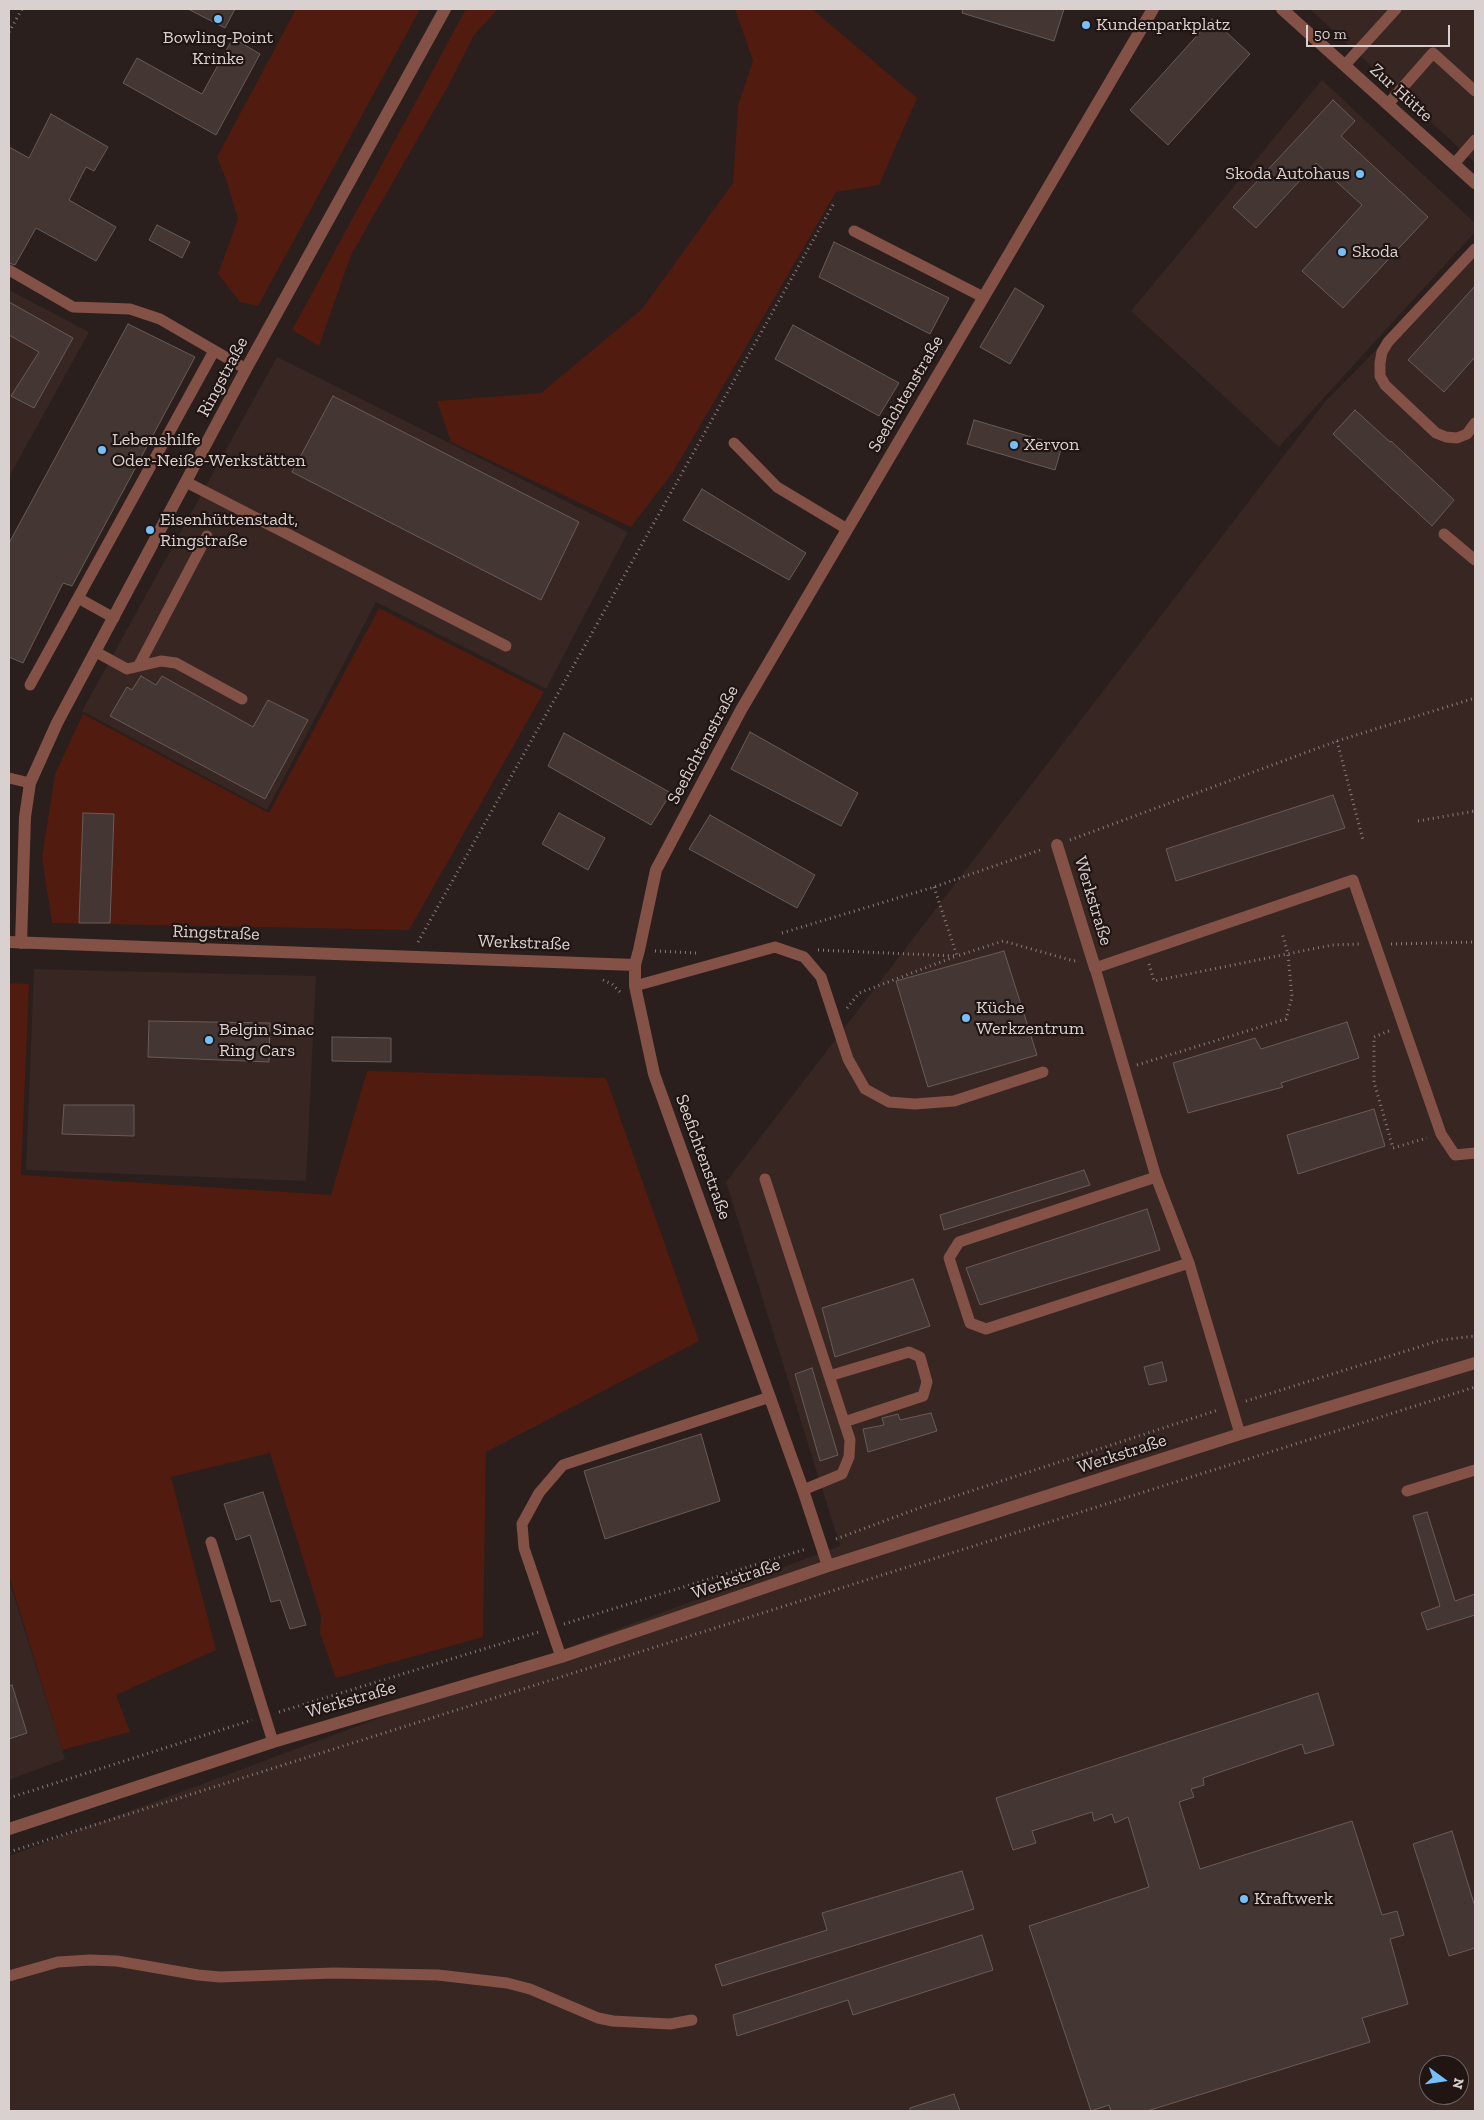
<!DOCTYPE html>
<html>
<head>
<meta charset="utf-8">
<style>
	body { margin:0 }
	#map { position:relative; width:1484px; height:2120px; overflow:hidden; background:#2a1f1c; font-family:"Zilla Slab",serif }
	canvas { display:block }
	.frame { position:absolute; inset:0; border:10px solid #d9d1cf; pointer-events:none }
	.north { position:absolute; left:1419px; top:2055px; width:50px; height:50px; box-sizing:border-box; background:#201513; border:1px solid #6a605e; border-radius:50%; rotate:104deg; font-size:14px; font-weight:700; line-height:20px; text-align:center; color:#d9d1cf }
	.north::after { content:''; display:block; margin:auto; width:18px; height:22px; background:#77bff7; clip-path:polygon(50% 0,100% 100%,50% 72%,0 100%) }
	.scale { position:absolute; left:1306px; top:25px; width:144px; height:22px; box-sizing:border-box; border:2px solid #d9d1cf; border-top:0; padding-left:6px; font-size:15px; line-height:18px; white-space:nowrap; color:#d9d1cf; -webkit-text-stroke:4px #201513; paint-order:stroke }
</style>
</head>
<body>
<div id="map">
<canvas width="1484" height="2120"></canvas>
<div class="frame"></div>
<div class="north">N</div>
<div class="scale">50 m</div>
</div>
<script>
const ctx = document.querySelector('canvas').getContext('2d');
ctx.lineJoin = 'round';
function fill(path, color) {
  ctx.fillStyle = color;
  ctx.fill(path, 'evenodd');
}
function poly(rows) {
  const path = new Path2D();
  for (const r of rows) {
    path.moveTo(r[0], r[1]);
    for (let i = 2; i < r.length; i += 2) path.lineTo(r[i], r[i + 1]);
  }
  return path;
}
function strokePath(path, color, width, dash) {
  ctx.strokeStyle = color;
  ctx.lineWidth = width;
  ctx.lineCap = dash ? 'butt' : 'round';
  ctx.setLineDash(dash || []);
  ctx.stroke(path);
}
function drawText(font, color, halo, rows, align = 'center') {
  ctx.font = font + ' "Zilla Slab",serif';
  ctx.lineWidth = 4.5;
  ctx.setLineDash([]);
  ctx.textBaseline = 'middle';
  ctx.strokeStyle = halo;
  ctx.fillStyle = color;
  for (const [text, x, y, turn = 0] of rows) {
    ctx.save();
    ctx.translate(x, y);
    ctx.rotate((+turn || 0) * Math.PI / 180);
    ctx.textAlign = isNaN(turn) ? turn : align;
    if (halo) ctx.strokeText(text, 0, 0);
    ctx.fillText(text, 0, 0);
    ctx.restore();
  }
}
fill(poly([
	[1310,9,1475,9,1475,163],
	[1322,80,1475,223,1475,232,1279,447,1131,311],
	[1475,249,1475,2111,9,2111,9,1856,840,1546,726,1182,1325,402],
	[1429,2065,1459,2065,1459,2095,1429,2095],
	[9,290,89,332,9,477],
	[277,357,628,532,546,689,376,602,267,810,82,711],
	[34,969,316,976,306,1181,26,1170],
	[9,1580,65,1759,9,1780]
]), '#372622');
fill(poly([
	[296,9,420,9,258,306,240,302,218,274,238,219,226,179,217,157],
	[466,9,498,9,474,35,447,88,351,255,319,346,292,330],
	[735,9,812,9,917,98,879,185,836,192,673,472,631,527,451,442,437,401,541,393,642,309,733,183,738,106,753,61],
	[379,608,544,692,409,930,52,923,42,858,55,774,83,714,269,813],
	[9,983,29,984,21,1175,331,1195,367,1071,606,1078,699,1341,486,1452,483,1637,336,1678,320,1633,321,1616,270,1453,171,1477,216,1650,116,1695,130,1732,62,1750,9,1576]
]), '#511b10');
const building = poly([
	[188,9,235,9,225,28,188,9],
	[963,9,1064,9,1054,41,962,13,963,9],
	[1212,19,1250,54,1168,145,1130,110,1212,19],
	[233,38,260,54,216,135,123,83,137,58,202,94,233,38],
	[1333,100,1355,121,1341,136,1428,217,1343,308,1302,271,1362,205,1316,163,1256,228,1233,207,1333,100],
	[51,114,108,147,94,171,86,167,69,200,116,227,96,261,36,228,15,265,9,263,9,147,29,158,51,114],
	[157,225,190,242,182,258,149,240,157,225],
	[834,242,949,298,930,334,819,277,834,242],
	[1475,286,1475,357,1444,392,1408,360,1475,286],
	[1015,288,1044,306,1010,364,980,347,1015,288],
	[9,302,73,338,34,408,11,396,39,352,9,335,9,302],
	[128,324,195,357,72,586,63,583,23,663,9,657,9,543,128,324],
	[793,325,899,383,879,416,775,359,793,325],
	[333,396,579,522,541,600,292,472,333,396],
	[1355,410,1390,442,1391,441,1454,500,1432,526,1333,434,1355,410],
	[974,420,1062,446,1055,470,967,444,974,420],
	[702,489,806,553,789,580,683,520,702,489],
	[141,676,156,685,162,676,253,727,268,700,308,720,265,799,110,716,127,687,132,690,141,676],
	[750,732,858,793,841,826,731,769,750,732],
	[564,733,671,793,651,825,548,766,564,733],
	[1333,795,1345,828,1176,881,1166,849,1333,795],
	[83,813,114,814,110,923,79,923,83,813],
	[559,813,605,838,588,870,542,844,559,813],
	[710,815,815,875,797,908,689,849,710,815],
	[1004,951,1037,1055,928,1087,896,981,1004,951],
	[149,1021,270,1023,269,1062,148,1057,149,1021],
	[1347,1022,1359,1058,1281,1083,1283,1087,1188,1113,1173,1063,1255,1038,1261,1049,1347,1022],
	[332,1037,391,1038,391,1062,332,1061,332,1037],
	[64,1105,134,1105,134,1136,62,1134,64,1105],
	[1374,1109,1385,1146,1298,1174,1287,1135,1374,1109],
	[1084,1170,1090,1185,944,1230,940,1215,1084,1170],
	[1147,1209,1160,1250,980,1305,966,1268,1147,1209],
	[913,1279,930,1326,835,1357,822,1308,913,1279],
	[1162,1362,1167,1381,1149,1385,1144,1367,1162,1362],
	[812,1368,838,1455,820,1461,795,1374,812,1368],
	[931,1413,937,1431,868,1452,863,1429,884,1425,882,1418,898,1414,900,1420,931,1413],
	[701,1434,720,1501,605,1539,584,1471,701,1434],
	[263,1492,306,1625,290,1629,280,1600,271,1602,250,1535,236,1540,224,1504,263,1492],
	[1427,1512,1455,1601,1475,1594,1475,1615,1427,1630,1421,1613,1440,1606,1413,1516,1427,1512],
	[12,1685,27,1733,9,1739,9,1686,12,1685],
	[1318,1693,1334,1745,1305,1754,1302,1744,1203,1778,1204,1785,1191,1789,1194,1797,1179,1802,1200,1869,1352,1821,1382,1915,1397,1911,1404,1935,1390,1939,1408,2004,1362,2018,1370,2042,1147,2111,1111,2111,1109,2105,1091,2111,1029,1926,1149,1887,1128,1817,1115,1823,1112,1814,1094,1821,1092,1812,1032,1831,1036,1843,1013,1850,996,1798,1318,1693],
	[1452,1831,1475,1907,1475,1948,1449,1956,1413,1844,1452,1831],
	[962,1871,974,1909,722,1986,715,1965,827,1930,822,1913,962,1871],
	[982,1935,993,1970,853,2015,848,2000,737,2036,733,2015,982,1935],
	[954,2094,960,2111,910,2111,910,2108,954,2094]
]);
fill(building, '#433633');
strokePath(building, '#695b58', 1);
strokePath(poly([
	[9,32,22,9],
	[1337,741,1363,840],
	[1418,821,1475,811],
	[1070,840,1337,741,1475,698],
	[934,887,957,956,1003,941,1074,961,1078,960],
	[782,933,934,887,1043,849],
	[418,942,834,203],
	[1391,944,1475,942],
	[818,950,957,956],
	[655,951,696,953],
	[1149,964,1154,981,1332,945,1360,944],
	[603,980,612,984,620,992],
	[847,1008,859,993,954,957],
	[1389,1031,1374,1037,1374,1082,1393,1148,1427,1138],
	[1137,1065,1286,1019,1292,997,1288,954,1282,933],
	[1246,1401,1441,1340,1475,1336],
	[836,1539,922,1507,1218,1410],
	[564,1624,806,1549],
	[279,1712,539,1632],
	[9,1798,252,1720],
	[9,1852,1475,1387]
]), '#877e7b', 3, [1, 4]);
strokePath(poly([
	[1345,65,1396,9],
	[1388,104,1433,53,1475,91],
	[1454,164,1475,140],
	[854,231,983,297],
	[1475,249,1388,342,1382,352,1380,363,1380,376,1385,385,1436,433,1446,437,1457,438,1467,434,1475,423],
	[9,270,73,307,130,309,160,319,246,369],
	[734,443,777,487,847,529],
	[186,482,506,646],
	[1444,534,1475,560],
	[78,598,114,618],
	[96,652,127,669,161,661,176,663,242,699],
	[139,665,207,536],
	[30,685,214,351],
	[9,778,30,783],
	[635,986,775,947,804,957,821,977,848,1059,865,1089,889,1102,915,1104,954,1101,1043,1072],
	[1156,1177,959,1242,949,1258,970,1323,986,1329,1189,1263],
	[765,1179,850,1440,849,1457,842,1474,803,1490],
	[829,1376,909,1352,920,1357,927,1382,923,1396,844,1422],
	[1240,1434,1189,1263,1156,1177,1095,968,1353,880,1441,1134,1455,1155,1475,1153],
	[1407,1491,1475,1470],
	[211,1542,273,1742],
	[561,1657,524,1548,522,1524,539,1493,563,1465,770,1397],
	[9,1976,58,1962,90,1960,117,1961,198,1975,220,1977,333,1973,438,1975,507,1983,530,1989,598,2018,613,2021,670,2024,692,2020]
]), '#835146', 11);
strokePath(poly([
	[1282,9,1475,183],
	[1057,845,1095,968],
	[9,942,635,965],
	[21,943,25,817,30,783,57,723,246,369,445,9],
	[828,1566,803,1490,654,1074,635,986,635,965,639,950,656,870,741,710,1153,9],
	[9,1829,273,1742,561,1657,828,1566,1240,1434,1475,1363]
]), '#835146', 12);
for (const [x, y, r, color] of [
	[218,19,5,"#77bff7"],
	[1086,25,5,"#77bff7"],
	[1360,174,5,"#77bff7"],
	[1342,252,5,"#77bff7"],
	[1014,445,5,"#77bff7"],
	[102,450,5,"#77bff7"],
	[150,530,5,"#77bff7"],
	[966,1018,5,"#77bff7"],
	[209,1040,5,"#77bff7"],
	[1244,1899,5,"#77bff7"]
]) {
  const dot = new Path2D();
  dot.arc(x, y, r, 0, 2 * Math.PI);
  ctx.fillStyle = color;
  ctx.fill(dot);
  strokePath(dot, '#201513', 2);
}
drawText('18px', '#d9d1cf', '#201513', [
	["Kundenparkplatz",1096,25],
	["Bowling-Point",218,38,"center"],
	["Krinke",218,59,"center"],
	["Skoda Autohaus",1350,174,"right"],
	["Skoda",1352,252],
	["Lebenshilfe",112,440],
	["Oder-Neiße-Werkstätten",112,461],
	["Xervon",1024,445],
	["Eisenhüttenstadt,",160,520],
	["Ringstraße",160,541],
	["Küche",976,1008],
	["Werkzentrum",976,1029],
	["Belgin Sinac",219,1030],
	["Ring Cars",219,1051],
	["Kraftwerk",1254,1899]
], 'left');
drawText('18px', '#d9d1cf', '#201513', [
	["Zur Hütte",1401,93,42],
	["Ringstraße",223,377,-62],
	["Seefichtenstraße",906,394,-60],
	["Seefichtenstraße",703,745,-62],
	["Werkstraße",1093,901,73],
	["Ringstraße",216,933,2],
	["Werkstraße",524,943,2],
	["Seefichtenstraße",703,1157,70],
	["Werkstraße",1122,1454,-18],
	["Werkstraße",736,1579,-19],
	["Werkstraße",351,1700,-16]
]);
</script>
</body>
</html>
